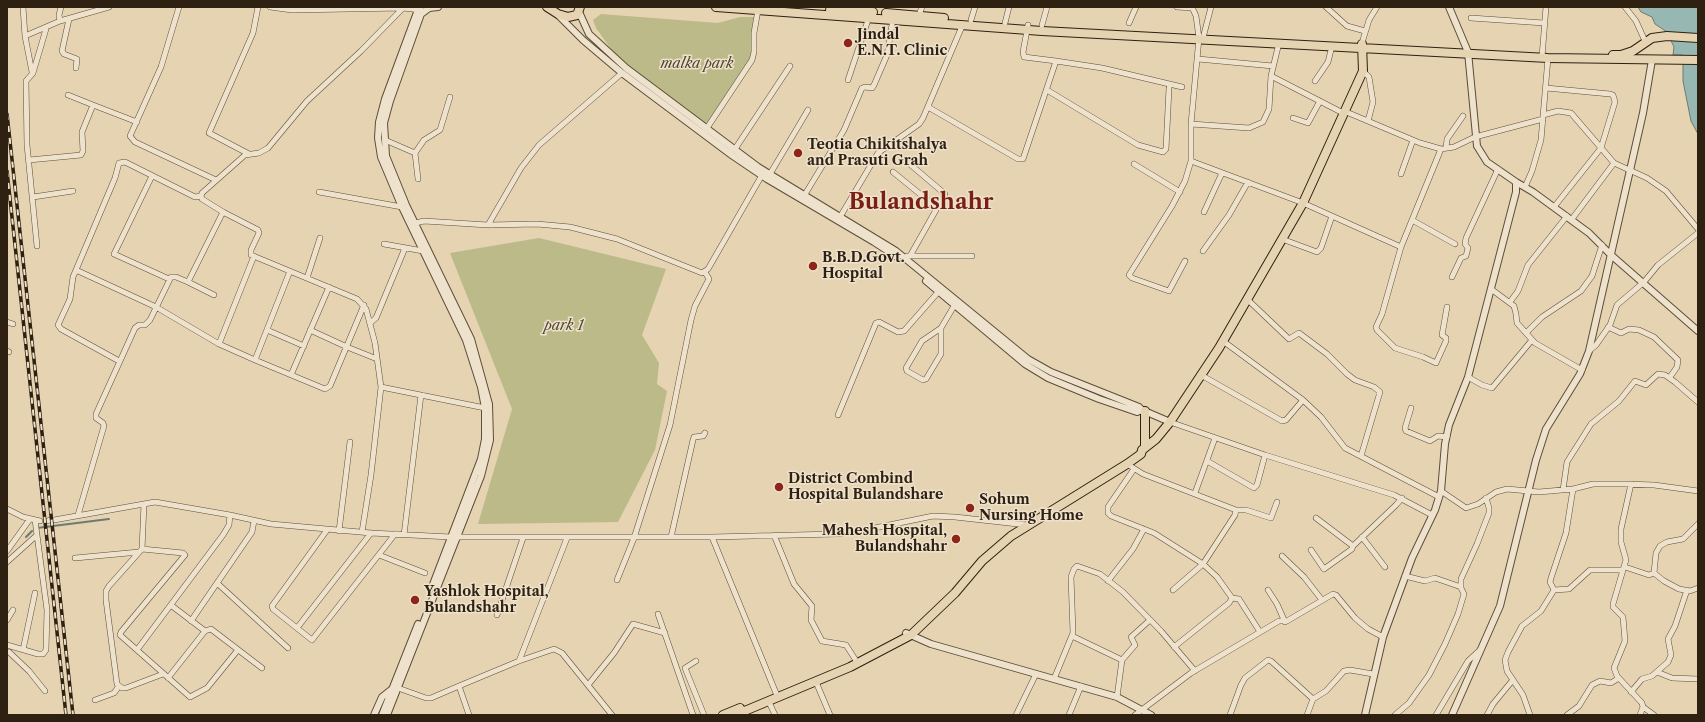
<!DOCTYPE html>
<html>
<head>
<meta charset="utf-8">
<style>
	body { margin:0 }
	#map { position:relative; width:1705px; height:722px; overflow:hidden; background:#e5d3b2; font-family:"Libre Caslon Text",serif }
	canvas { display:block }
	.frame { position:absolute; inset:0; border:8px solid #2f2111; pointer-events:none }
</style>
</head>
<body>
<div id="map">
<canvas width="1705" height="722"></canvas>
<div class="frame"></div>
</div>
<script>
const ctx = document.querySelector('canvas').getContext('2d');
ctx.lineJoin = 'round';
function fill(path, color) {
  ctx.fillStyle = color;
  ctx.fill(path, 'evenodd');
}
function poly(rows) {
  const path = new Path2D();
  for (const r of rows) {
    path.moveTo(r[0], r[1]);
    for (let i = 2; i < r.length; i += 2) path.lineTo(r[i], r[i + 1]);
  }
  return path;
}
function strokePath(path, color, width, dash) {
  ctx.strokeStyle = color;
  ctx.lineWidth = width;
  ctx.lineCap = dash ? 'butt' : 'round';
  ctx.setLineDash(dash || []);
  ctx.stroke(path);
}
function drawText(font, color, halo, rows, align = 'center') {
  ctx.font = font + ' "Libre Caslon Text",serif';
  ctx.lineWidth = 3;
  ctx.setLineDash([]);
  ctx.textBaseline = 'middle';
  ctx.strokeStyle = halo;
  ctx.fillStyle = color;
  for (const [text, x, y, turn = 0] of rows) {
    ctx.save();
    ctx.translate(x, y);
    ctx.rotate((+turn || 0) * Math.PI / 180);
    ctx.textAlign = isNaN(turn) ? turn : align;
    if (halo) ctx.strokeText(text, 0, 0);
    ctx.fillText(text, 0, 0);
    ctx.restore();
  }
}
fill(poly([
	[601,14,718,23,740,17,760,17,748,65,721,106,710,128,616,56,596,28,593,20],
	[539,238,666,269,642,335,659,363,657,384,667,391,655,450,618,522,478,524,512,409,450,253]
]), '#bbba88');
const water = poly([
	[1638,7,1698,7,1698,134,1691,121,1683,81,1683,55,1673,55,1674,47,1667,32,1655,24,1652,17,1641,12,1638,7]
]);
fill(water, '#97b7b3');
strokePath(water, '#6d7b72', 1);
strokePath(poly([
	[37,528,109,519],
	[26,537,32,531]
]), '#6d7b72', 2);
const minor = poly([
	[23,7,25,36,32,72],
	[179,7,161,67,130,136,135,142,216,180],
	[270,7,292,10,403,8,421,10],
	[1177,7,1192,8],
	[1326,7,1347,26,1365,31],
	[1625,7,1636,21,1645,41],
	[919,15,922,7],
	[1471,18,1544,23],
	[69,19,62,51,64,54,77,59,76,68],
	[971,20,975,7],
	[60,21,59,15,61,7],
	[1005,23,1009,7],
	[1129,23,1136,7],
	[1042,25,1047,7],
	[25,36,60,21,109,7],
	[1203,38,1211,7],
	[1362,43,1369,20,1377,7],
	[1542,57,1546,7],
	[1198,59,1273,66],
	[1056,61,1102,68,1182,87],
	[1363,71,1369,77,1373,102,1368,121],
	[1271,76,1343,113],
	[848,80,869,17],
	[1315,81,1328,62,1332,46],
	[1546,88,1610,94,1613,95,1615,102,1601,148,1554,207],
	[1047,90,1138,145,1163,152,1166,149,1169,88],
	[68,95,93,105],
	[928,107,1018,159,1023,159,1056,61,1024,57,1023,52,1028,25],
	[1344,111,1420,143,1441,149,1454,147,1475,137,1543,119],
	[1543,115,1558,111,1571,113,1614,163,1647,178,1666,191,1698,229],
	[1293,118,1308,123,1320,101],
	[1191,124,1249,128,1263,122,1269,109,1271,76,1279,43],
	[705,131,752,60,754,52,754,33,758,10],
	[385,140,415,153,424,140,440,130,450,97],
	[1446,148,1447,139,1463,116],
	[735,149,790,66],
	[415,153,418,179],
	[249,154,209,133,253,33,258,7],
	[29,160,81,155,83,151,82,132,93,105,137,122],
	[905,160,945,194,910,256],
	[1191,161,1303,203,1401,247,1441,149],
	[1134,164,1180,192],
	[893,172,936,207],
	[770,174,808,110],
	[1401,174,1413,140],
	[152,176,114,254,169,279],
	[1525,187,1532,171,1541,140,1548,58],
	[319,192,402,207],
	[804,196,844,130,862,88,865,87,872,88,874,85,887,55,893,19],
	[33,197,73,191],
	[223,212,202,199,201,196,202,193,245,155,259,153,268,148,307,101,361,51,403,8],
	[1204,212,1222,173],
	[840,217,878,153,919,124,923,118,963,24],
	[1572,219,1614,163],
	[1412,220,1455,244],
	[411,224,424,221,488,225,537,224,570,227,617,239,702,273,708,269,762,175],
	[488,225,521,168,539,145,622,73],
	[1282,239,1317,252,1321,248,1332,216],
	[384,244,423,251],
	[37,246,27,145,26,81,33,73,46,29],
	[1401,247,1382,314,1376,327,1377,330,1395,348,1423,357,1436,363,1446,341,1446,338,1442,335,1447,307],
	[1203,251,1229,215,1248,182],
	[907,256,972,256],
	[1185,261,1169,291,1132,278,1129,275,1172,206,1185,181,1191,161,1191,124,1199,38,1196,16,1192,7],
	[76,270,156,307,219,344,255,360,325,389,330,386,364,305],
	[1452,277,1461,258,1466,256,1468,248,1465,244,1466,238,1498,169],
	[307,278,320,238],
	[188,282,214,295],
	[1491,289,1514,306,1516,314,1517,323,1535,343,1582,370],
	[1247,299,1289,339,1299,333,1327,354,1347,374,1355,380,1374,387,1380,392,1361,456],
	[1510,302,1518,291,1528,265,1567,216],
	[7,322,13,324],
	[370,323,376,318,405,248],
	[1608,327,1621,333,1629,329,1639,330,1654,337,1678,360,1677,367,1670,377],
	[941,328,941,354,926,379,923,380,907,371,906,368,922,341,941,328,954,306],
	[267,330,304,346],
	[310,330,347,347,377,359],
	[1526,333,1542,317,1581,291,1592,276,1602,245],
	[1223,341,1303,400,1321,417,1345,448,1439,497],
	[219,344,254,256],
	[7,351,9,352],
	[1589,351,1596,345,1610,325,1617,305,1644,282,1658,265,1698,233],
	[255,360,290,271],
	[119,361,61,329,58,325,70,299,73,277,115,178,119,163,125,162,195,197,201,196],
	[291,375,329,287],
	[1201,375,1282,421,1286,420,1303,400],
	[1468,377,1482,385,1492,388,1532,340],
	[381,387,485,408],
	[1411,408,1405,428,1406,431,1430,441,1438,436,1447,437],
	[838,415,876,323,879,322,898,332,904,331,940,290],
	[1170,422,1265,455,1394,495,1432,515],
	[1207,461,1254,488,1257,485,1265,455],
	[1127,464,1143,474,1236,510,1235,515,1203,564,1173,590],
	[1134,469,1108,507,1108,513,1111,516,1154,533,1203,564,1217,577,1232,598,1229,603,1174,647],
	[1563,490,1567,462,1591,424,1619,401,1635,381,1646,385,1658,374,1665,375,1675,382,1698,402],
	[1441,491,1466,508,1478,504,1496,492,1507,489,1539,492,1573,489,1593,484,1626,484,1654,485,1698,491],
	[1195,493,1215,438],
	[144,504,142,549,109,586,106,591,106,600,117,684,122,688,126,688,163,674],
	[7,509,23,517,40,521],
	[1236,510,1246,510,1271,518,1277,502],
	[78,515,104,426,103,423,96,418,96,414,135,328,139,325,145,325,150,320,171,277,176,277,188,282,223,212,258,230,259,233,251,250,251,255,357,299,366,309,375,343,381,387,371,475,362,532],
	[1316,518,1353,546,1396,505,1402,498],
	[54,520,155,502,230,515,271,524,371,533,451,537,712,537,836,534,860,531,933,516,955,517,1027,525],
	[47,521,50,520],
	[327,530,272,606,273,609,312,640,395,534],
	[339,531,350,442],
	[404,535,421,395],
	[774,535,794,584,812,606,811,620,822,641,846,645,855,659],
	[671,537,693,440,694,437,703,436,705,433],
	[712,537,778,698],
	[1362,537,1385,567],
	[142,549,183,553,185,555,121,632,120,635,190,697,207,688,237,651],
	[1311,550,1324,569,1352,549,1353,546],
	[7,551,30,519],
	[379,555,425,573],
	[1282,556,1304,577,1322,600],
	[75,558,139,552],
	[7,562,37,535],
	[1625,567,1649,575,1654,573,1656,553,1660,546,1667,542,1683,539,1698,524],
	[1623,570,1613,604,1613,607,1623,617,1625,641,1614,668,1617,676,1642,703,1643,707,1640,715],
	[1654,573,1664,581,1679,589,1690,591,1698,588],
	[1405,576,1425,581,1435,578,1461,587],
	[617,580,634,538,670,425,691,320,695,306,709,279,705,272],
	[1108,581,1133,549,1144,529],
	[217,583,288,648],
	[1268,590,1277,604,1285,622],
	[1554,590,1550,582,1551,578,1566,533,1573,489],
	[1232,598,1239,599,1260,632],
	[172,606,205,631,211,629,262,668],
	[658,614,693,715],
	[497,615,523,538],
	[7,620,13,610],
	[191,621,252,532,254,521],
	[297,628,371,533],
	[1072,636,1122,660],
	[7,645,38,654,43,654,46,650,47,610,35,520],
	[23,650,35,593],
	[137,650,223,535,229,525,230,515],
	[9,652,29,671,45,691],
	[519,661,567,538],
	[696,661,685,668,704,715],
	[1657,672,1672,678,1698,679],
	[168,678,205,631],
	[1054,679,1073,633,1071,577,1074,569,1077,566,1100,574,1123,592,1161,631,1195,671],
	[816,682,830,715],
	[588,685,614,653,633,624,665,633],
	[459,686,519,661,554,649,562,653,612,715],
	[398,688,426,698,431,698,459,686,469,715],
	[1631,692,1642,679,1652,676,1668,662,1671,655,1668,639,1675,626,1687,590],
	[1117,697,1122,660,1135,645,1131,637,1150,620],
	[1313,699,1326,691,1344,671,1350,670,1373,674],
	[95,700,114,693,119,686],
	[769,702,775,715],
	[1643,707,1654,715],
	[1016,715,1036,674],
	[1069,715,1081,686],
	[1135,715,1191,673,1279,621,1287,621,1333,594,1336,595,1355,618,1368,629,1383,637],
	[1230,715,1241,685,1245,678,1268,660,1271,661,1313,699,1307,715],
	[1395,715,1409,703,1429,675,1445,644,1458,614,1464,594,1461,588,1461,579,1477,544,1489,513,1489,508,1486,498],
	[1436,715,1468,661,1481,649],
	[1487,715,1493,704,1512,681],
	[1530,715,1523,695,1507,671,1505,660,1508,652,1522,626,1541,611,1554,590,1569,589,1590,570,1623,570,1626,560,1621,542,1621,529,1631,484],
	[1567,715,1579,706,1592,685,1600,681,1611,683,1619,678]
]);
const tertiary = poly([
	[419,7,385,99,379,122,378,138,381,157,402,207,466,340,481,387,485,408,485,439,481,459,432,587],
	[579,12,589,34,626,68,758,167,896,251,1028,359,1051,372,1139,407,1142,410,1170,422],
	[558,15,583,40,622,73,733,156,767,179,874,242,897,257],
	[1516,182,1533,192,1589,233,1611,255,1698,331],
	[926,281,1025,364,1048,378,1099,399,1137,412,1142,410],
	[906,633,931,644,1117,697,1151,715],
	[374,715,382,697,392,689],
	[382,715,418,624],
	[387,715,481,476,490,440,489,404,471,339,406,205,386,156,384,123,390,101,421,14,429,8,438,7],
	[1365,715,1383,637,1412,558,1435,510,1441,491,1445,444,1449,425,1468,377,1516,192,1516,182,1487,162,1477,146,1468,52,1449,7],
	[1452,715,1500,606,1536,460,1546,429,1580,374,1589,351,1643,113,1652,60]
]);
const primary = poly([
	[547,7,558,14,568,17,577,15,580,7],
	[716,7,1042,31,1548,58,1698,60],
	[830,10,873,12],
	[886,13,944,18],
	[1613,55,1621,55,1633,51,1652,38,1667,36,1698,38],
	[1145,411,1145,447],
	[723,715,740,708],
	[735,715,850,667,911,635,955,593,982,561,1011,536,1127,464,1141,454,1142,450,1156,439,1170,422,1219,348,1303,203,1363,71,1362,44]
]);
strokePath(minor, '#5c4e39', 6);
strokePath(tertiary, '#5c4e39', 8);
strokePath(primary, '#2f2111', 10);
strokePath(minor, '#eee2cd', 5);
strokePath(tertiary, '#eee2cd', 6);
strokePath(primary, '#e5d3b2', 8);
const rail = poly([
	[7,114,73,715],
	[7,171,66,715]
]);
strokePath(rail, '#2f2111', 3.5);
strokePath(rail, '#eee2cd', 2, [6]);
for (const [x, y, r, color] of [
	[848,43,5,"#8f2418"],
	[798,153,5,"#8f2418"],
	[813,266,5,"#8f2418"],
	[779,487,5,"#8f2418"],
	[970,508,5,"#8f2418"],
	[956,539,5,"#8f2418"],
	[415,600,5,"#8f2418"]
]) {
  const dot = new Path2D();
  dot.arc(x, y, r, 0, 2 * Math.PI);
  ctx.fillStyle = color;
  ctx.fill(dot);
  strokePath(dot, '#eee2cd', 1.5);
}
drawText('bold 14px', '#2f2111', '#eee2cd', [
	["Jindal",857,35],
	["E.N.T. Clinic",857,51],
	["Teotia Chikitshalya",807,145],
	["and Prasuti Grah",807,161],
	["B.B.D.Govt.",822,258],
	["Hospital",822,274],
	["District Combind",788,479],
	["Hospital Bulandshare",788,495],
	["Sohum",979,500],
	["Nursing Home",979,516],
	["Mahesh Hospital,",947,531,"right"],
	["Bulandshahr",947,547,"right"],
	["Yashlok Hospital,",424,592],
	["Bulandshahr",424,608]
], 'left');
drawText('italic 14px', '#52472f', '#eee2cd', [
	["malka park",697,64],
	["park 1",564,326]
]);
drawText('bold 22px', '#7a1f14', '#eee2cd', [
	["Bulandshahr",921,203]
]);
</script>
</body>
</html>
